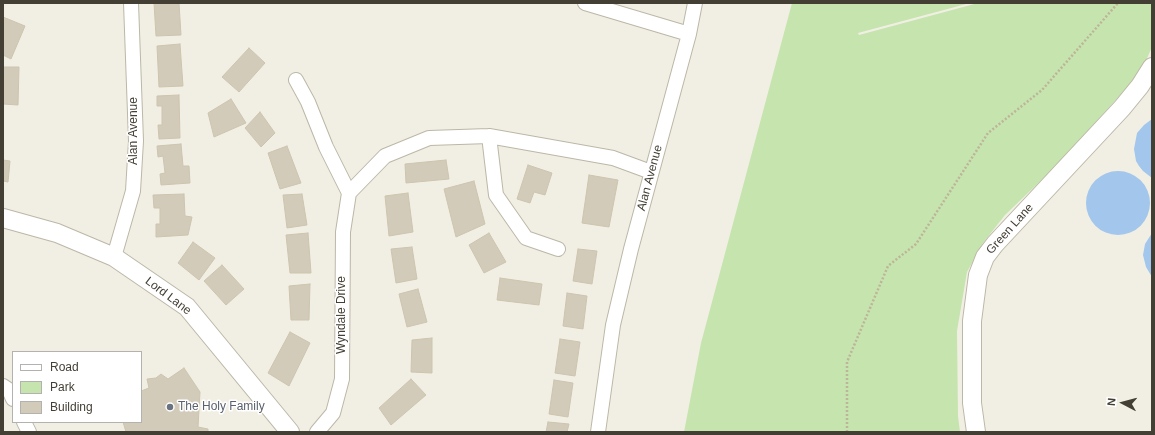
<!DOCTYPE html>
<html>
<head>
<meta charset="utf-8">
<style>
	body { margin:0 }
	#map { position:relative; width:1155px; height:435px; overflow:hidden; background:#f1efe4; font-family:Helvetica,sans-serif }
	canvas { display:block }
	.frame { position:absolute; inset:0; border:4px solid #433f34; pointer-events:none }
	.legend { position:absolute; left:12px; top:351px; width:130px; height:72px; box-sizing:border-box; background:#fff; border:1px solid #b4b2ae; margin:0; padding:5px 7px; list-style:none; font-size:12px; color:#433f34 }
	.legend li { display:flex; align-items:center; gap:8px; height:20px }
	.legend b { width:20px; border:1px solid #b4b2ae }
	.north { position:absolute; left:1103px; top:383px; width:40px; height:40px; -webkit-text-stroke:3px #fff; paint-order:stroke; rotate:276deg; font-size:11px; font-weight:700; line-height:16px; text-align:center; color:#433f34 }
	.north::after { content:''; display:block; margin:auto; width:14px; height:18px; background:#433f34; clip-path:polygon(50% 0,100% 100%,50% 72%,0 100%) }
</style>
</head>
<body>
<div id="map">
<canvas width="1155" height="435"></canvas>
<div class="frame"></div>
<ul class="legend">
<li><b style="height:5px;background:#fff"></b>Road</li>
<li><b style="height:11px;background:#c6e4ae"></b>Park</li>
<li><b style="height:11px;background:#d2cbba"></b>Building</li>
</ul>
<div class="north">N</div>
</div>
<script>
const ctx = document.querySelector('canvas').getContext('2d');
ctx.lineJoin = 'round';
function fill(path, color) {
  ctx.fillStyle = color;
  ctx.fill(path, 'evenodd');
}
function poly(rows) {
  const path = new Path2D();
  for (const r of rows) {
    if (r.length === 3) {
      path.moveTo(r[0] + r[2], r[1]);
      path.arc(r[0], r[1], r[2], 0, 2 * Math.PI);
      continue;
    }
    path.moveTo(r[0], r[1]);
    for (let i = 2; i < r.length; i += 2) path.lineTo(r[i], r[i + 1]);
  }
  return path;
}
function strokePath(path, color, width, dash) {
  ctx.strokeStyle = color;
  ctx.lineWidth = width;
  ctx.lineCap = dash ? 'butt' : 'round';
  ctx.setLineDash(dash || []);
  ctx.stroke(path);
}
function drawText(font, color, halo, rows, align = 'center') {
  ctx.font = font + ' Helvetica,sans-serif';
  ctx.lineWidth = 3;
  ctx.setLineDash([]);
  ctx.textBaseline = 'middle';
  ctx.strokeStyle = halo;
  ctx.fillStyle = color;
  for (const [text, x, y, turn = 0] of rows) {
    ctx.save();
    ctx.translate(x, y);
    ctx.rotate((+turn || 0) * Math.PI / 180);
    ctx.textAlign = isNaN(turn) ? turn : align;
    if (halo) ctx.strokeText(text, 0, 0);
    ctx.fillText(text, 0, 0);
    ctx.restore();
  }
}
fill(poly([
	[792,3,970,3,858,33,859,35,978,3,1152,3,1152,47,1141,72,1055,167,1005,215,983,243,967,272,957,331,958,416,960,432,684,432,701,343]
]), '#c6e4ae');
fill(poly([
	[1152,119,1152,178,1143,171,1139,166,1136,161,1134,149,1137,133,1144,125],
	[1118,203,32],
	[1152,233,1152,277,1146,267,1143,255,1145,244]
]), '#a2c6ec');
const building = poly([
	[154,3,179,3,181,35,156,36,154,3],
	[3,17,25,26,11,59,3,55,3,17],
	[180,44,183,86,159,87,157,46,180,44],
	[249,48,265,63,239,92,222,77,249,48],
	[3,67,19,67,18,105,3,104,3,67],
	[179,95,180,138,159,139,158,125,162,125,162,106,157,106,157,96,179,95],
	[231,99,246,123,214,137,208,113,231,99],
	[260,112,275,133,261,147,245,128,260,112],
	[181,144,183,166,189,166,190,183,161,185,160,174,165,173,163,156,158,157,157,146,181,144],
	[287,146,301,183,280,189,268,153,287,146],
	[3,160,10,161,8,182,3,181,3,160],
	[446,160,449,179,406,183,405,164,446,160],
	[528,165,552,173,545,195,534,192,530,203,517,199,528,165],
	[589,175,618,180,609,227,582,223,589,175],
	[474,181,485,224,456,237,444,189,474,181],
	[408,193,413,232,389,236,385,196,408,193],
	[184,194,185,216,192,217,188,235,156,237,156,224,160,224,160,208,154,208,153,195,184,194],
	[302,194,307,225,287,228,283,195,302,194],
	[308,233,311,273,290,273,286,235,308,233],
	[489,233,506,262,484,273,469,245,489,233],
	[193,242,215,258,199,280,178,263,193,242],
	[412,247,417,279,396,283,391,249,412,247],
	[578,249,597,251,592,284,573,281,578,249],
	[222,265,244,289,226,305,204,281,222,265],
	[500,278,542,284,539,305,497,300,500,278],
	[310,284,309,320,291,320,289,286,310,284],
	[418,289,427,322,407,327,399,294,418,289],
	[567,293,587,296,583,329,563,326,567,293],
	[290,332,310,343,289,386,268,373,290,332],
	[432,338,432,373,411,372,412,340,432,338],
	[560,339,580,342,575,376,555,373,560,339],
	[184,368,200,392,198,427,208,429,208,432,126,432,123,422,141,422,141,391,149,388,147,379,156,378,161,374,168,379,184,368],
	[411,379,426,395,391,425,379,408,411,379],
	[554,380,573,383,568,417,549,414,554,380],
	[548,422,569,424,567,432,546,432,548,422]
]);
fill(building, '#d2cbba');
strokePath(building, '#cdc4ad', 1);
const minor = poly([
	[585,3,689,34,631,249,613,325,598,432],
	[689,34,695,3],
	[296,80,308,102,326,147,349,193],
	[489,136,496,195,526,238,558,249],
	[114,257,133,191,136,141,131,3],
	[3,386,9,390,13,399],
	[24,422,29,432],
	[317,432,333,413,342,379,343,232,349,193,385,156,429,138,489,136,613,158,651,172]
]);
const tertiary = poly([
	[3,218,57,233,114,257,187,307,290,432],
	[976,432,972,403,972,321,978,275,985,257,995,244,1122,108,1140,86,1152,67]
]);
strokePath(minor, '#bcb7a7', 16);
strokePath(tertiary, '#bcb7a7', 20);
strokePath(poly([
	[847,432,847,362,888,266,916,244,988,133,1042,90,1118,3]
]), '#bdb499', 2.5, [2, 2]);
strokePath(minor, '#fff', 14);
strokePath(tertiary, '#fff', 18);
for (const [x, y, r, color] of [
	[170,407,4,"#6b7280"]
]) {
  const dot = new Path2D();
  dot.arc(x, y, r, 0, 2 * Math.PI);
  ctx.fillStyle = color;
  ctx.fill(dot);
  strokePath(dot, '#fff', 1.5);
}
drawText('12px', '#433f34', '#fff', [
	["Alan Avenue",134,131,-90],
	["Alan Avenue",650,178,-75],
	["Green Lane",1010,229,-48],
	["Lord Lane",168,296,37],
	["Wyndale Drive",342,315,-90]
]);
drawText('12px', '#5b616d', '#fff', [
	["The Holy Family",178,407]
], 'left');
</script>
</body>
</html>
